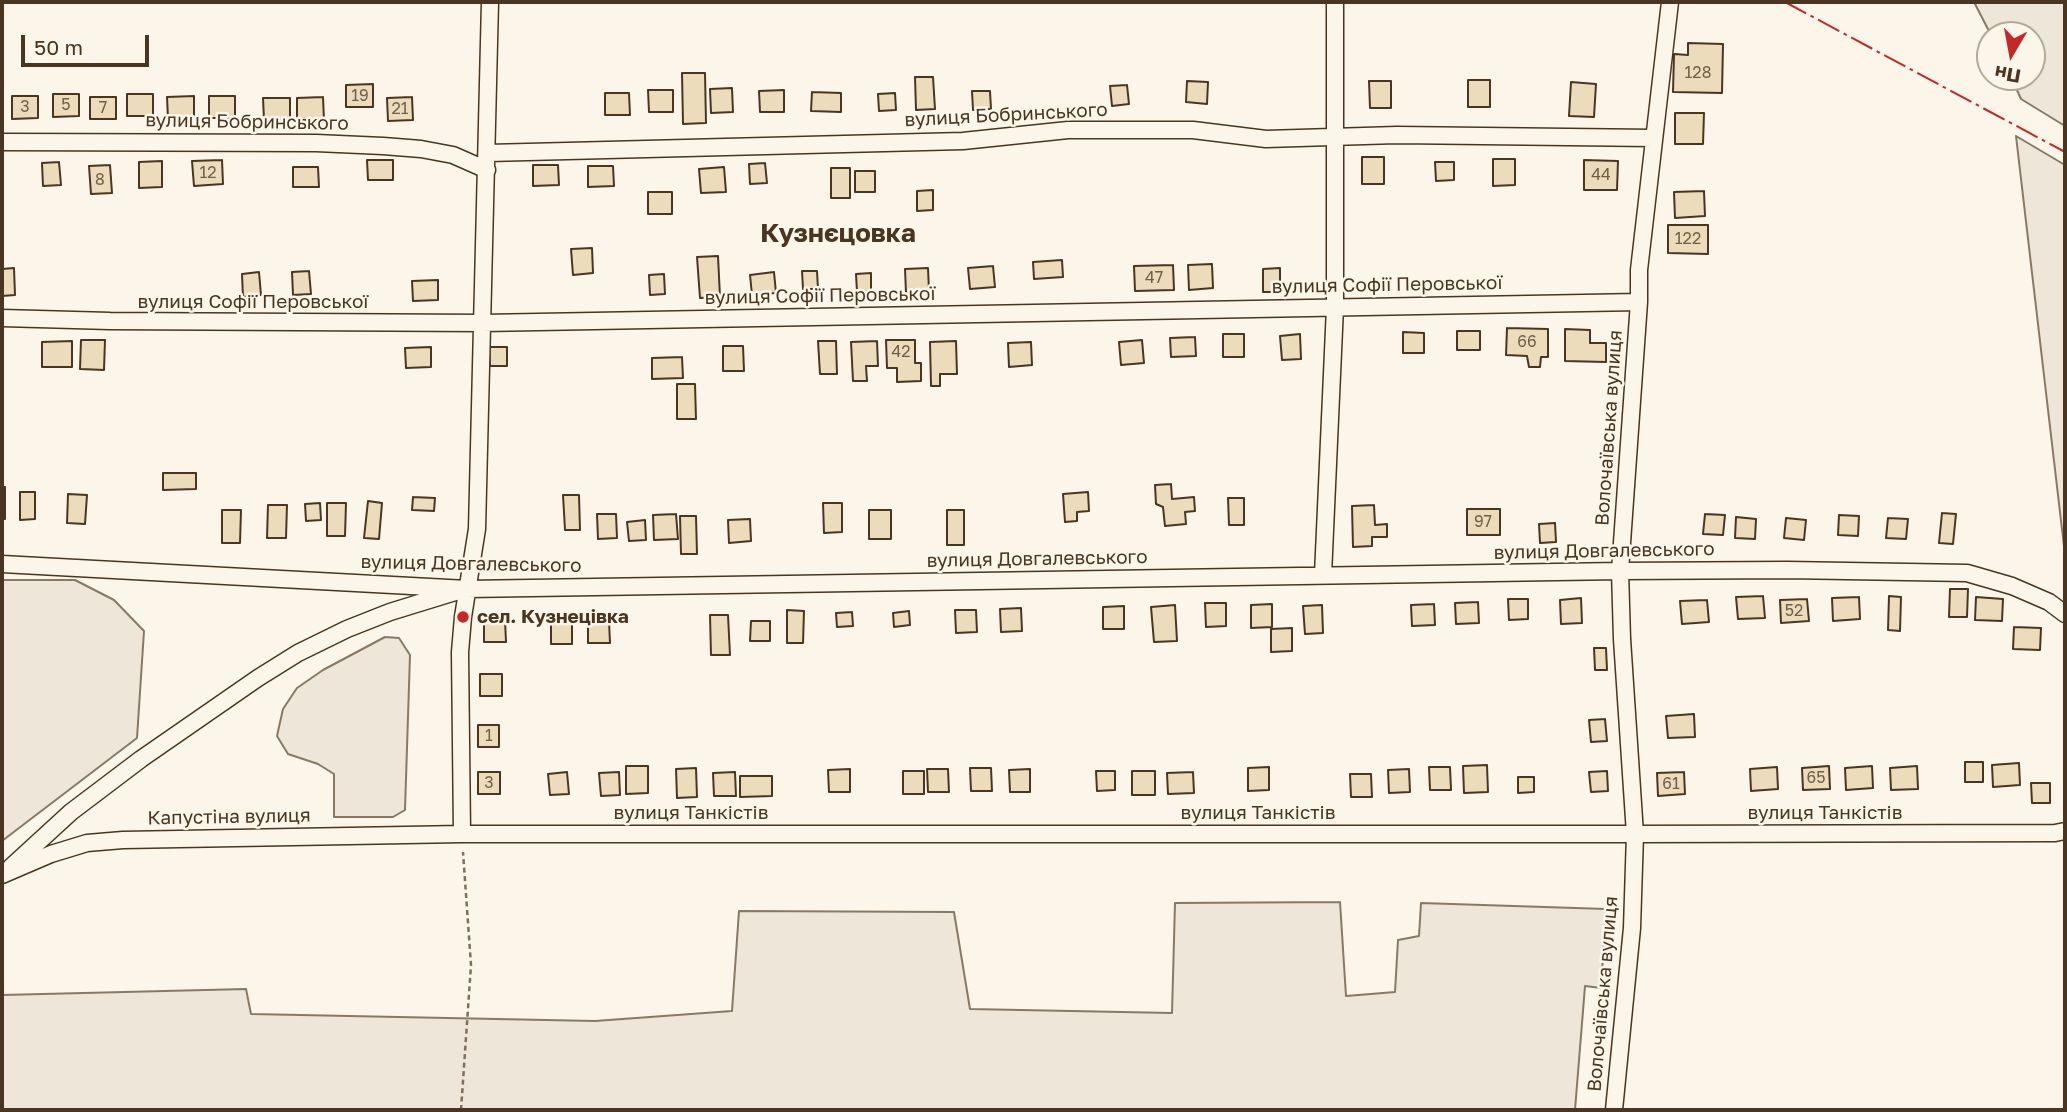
<!DOCTYPE html>
<html>
<head>
<meta charset="utf-8">
<style>
	body { margin:0 }
	#map { position:relative; width:2067px; height:1112px; overflow:hidden; background:#fbf6e9; font-family:"Golos Text",sans-serif }
	canvas { display:block }
	.frame { position:absolute; inset:0; border:4px solid #4a3520; pointer-events:none }
	.north { position:absolute; left:1976px; top:21px; width:70px; height:70px; box-sizing:border-box; background:#fbf6e9; border:2px solid #b4a999; border-radius:50%; rotate:190deg; font-size:19px; font-weight:700; line-height:28px; text-align:center; color:#4a3520 }
	.north::after { content:''; display:block; margin:auto; width:24px; height:32px; background:#c62828; clip-path:polygon(50% 0,100% 100%,50% 72%,0 100%) }
	.scale { position:absolute; left:21px; top:35px; width:128px; height:32px; box-sizing:border-box; border:4px solid #4a3520; border-top:0; padding-left:9px; font-size:21px; line-height:24px; white-space:nowrap; color:#4a3520; -webkit-text-stroke:5px #fbf6e9; paint-order:stroke }
</style>
</head>
<body>
<div id="map">
<canvas width="2067" height="1112"></canvas>
<div class="frame"></div>
<div class="north">Пн</div>
<div class="scale">50 m</div>
</div>
<script>
const ctx = document.querySelector('canvas').getContext('2d');
ctx.lineJoin = 'round';
function fill(path, color) {
  ctx.fillStyle = color;
  ctx.fill(path, 'evenodd');
}
function poly(rows) {
  const path = new Path2D();
  for (const r of rows) {
    path.moveTo(r[0], r[1]);
    for (let i = 2; i < r.length; i += 2) path.lineTo(r[i], r[i + 1]);
  }
  return path;
}
function strokePath(path, color, width, dash) {
  ctx.strokeStyle = color;
  ctx.lineWidth = width;
  ctx.lineCap = dash ? 'butt' : 'round';
  ctx.setLineDash(dash || []);
  ctx.stroke(path);
}
function drawText(font, color, halo, rows, align = 'center') {
  ctx.font = font + ' "Golos Text",sans-serif';
  ctx.lineWidth = 5;
  ctx.setLineDash([]);
  ctx.textBaseline = 'middle';
  ctx.strokeStyle = halo;
  ctx.fillStyle = color;
  for (const [text, x, y, turn = 0] of rows) {
    ctx.save();
    ctx.translate(x, y);
    ctx.rotate((+turn || 0) * Math.PI / 180);
    ctx.textAlign = isNaN(turn) ? turn : align;
    if (halo) ctx.strokeText(text, 0, 0);
    ctx.fillText(text, 0, 0);
    ctx.restore();
  }
}
const green = poly([
	[1974,2,2065,2,2065,126,2021,99,2011,77,2032,77,2032,35,1991,35,1974,2],
	[2016,136,2065,165,2065,555,2016,136],
	[2,580,75,580,114,600,144,631,137,738,2,841,2,580],
	[385,637,399,638,410,655,405,810,393,817,334,817,334,774,318,764,288,754,277,736,283,709,297,688,323,670,385,637],
	[1340,902,1346,996,1395,992,1398,940,1419,936,1421,903,1606,909,1601,988,1585,986,1575,1110,2,1110,2,995,246,989,251,1014,595,1021,732,1011,739,911,954,912,970,1009,1172,1013,1175,903,1340,902]
]);
fill(green, '#ede6d9');
strokePath(green, '#887966', 2);
const building = poly([
	[1688,43,1723,44,1722,93,1673,92,1674,54,1688,55,1688,43],
	[682,73,705,73,706,123,683,124,682,73],
	[915,77,933,77,935,109,916,110,915,77],
	[1468,80,1490,80,1490,107,1468,107,1468,80],
	[1187,81,1208,82,1207,104,1186,102,1187,81],
	[1369,81,1391,81,1391,108,1370,108,1369,81],
	[1571,82,1596,84,1594,117,1569,116,1571,82],
	[373,84,373,107,346,107,346,85,373,84],
	[1127,85,1129,104,1112,106,1110,86,1127,85],
	[732,88,733,112,711,113,710,89,732,88],
	[648,90,673,90,673,112,649,112,648,90],
	[784,90,784,112,760,112,759,91,784,90],
	[972,91,990,91,991,109,973,110,972,91],
	[812,92,841,93,841,112,811,111,812,92],
	[605,93,629,93,630,115,605,115,605,93],
	[895,93,896,110,879,111,878,94,895,93],
	[53,94,79,94,79,116,53,117,53,94],
	[127,94,153,94,153,116,127,116,127,94],
	[12,96,38,96,38,118,12,119,12,96],
	[194,96,194,119,168,119,167,97,194,96],
	[209,96,235,96,235,118,209,118,209,96],
	[90,97,116,97,116,119,90,119,90,97],
	[323,97,324,120,297,120,297,98,323,97],
	[412,97,413,120,388,121,387,98,412,97],
	[263,98,290,98,290,120,264,120,263,98],
	[1675,113,1704,113,1703,144,1675,144,1675,113],
	[1362,157,1384,157,1384,184,1362,184,1362,157],
	[1493,159,1515,159,1515,185,1493,186,1493,159],
	[222,160,223,184,194,186,192,161,222,160],
	[367,160,393,160,393,180,368,180,367,160],
	[1584,160,1618,161,1617,190,1584,190,1584,160],
	[162,161,162,187,139,188,139,162,162,161],
	[59,162,61,185,43,186,42,163,59,162],
	[1435,162,1454,162,1454,180,1436,181,1435,162],
	[765,163,767,183,750,184,749,164,765,163],
	[110,165,112,193,91,194,89,166,110,165],
	[533,165,558,165,559,185,533,186,533,165],
	[588,166,613,166,614,186,588,187,588,166],
	[293,167,318,167,319,187,293,187,293,167],
	[724,167,726,192,701,193,699,169,724,167],
	[831,168,850,168,850,198,831,198,831,168],
	[855,171,875,171,875,192,855,192,855,171],
	[933,190,933,210,917,211,917,191,933,190],
	[1704,191,1705,216,1675,218,1674,192,1704,191],
	[648,192,672,192,672,214,648,214,648,192],
	[1668,225,1708,225,1708,254,1668,253,1668,225],
	[592,248,593,273,573,275,571,249,592,248],
	[718,256,720,297,700,298,697,257,718,256],
	[1062,260,1063,277,1034,279,1033,262,1062,260],
	[1212,264,1213,288,1189,290,1188,265,1212,264],
	[1173,265,1174,290,1135,291,1134,266,1173,265],
	[993,266,995,287,970,289,968,268,993,266],
	[14,268,15,295,2,296,2,269,14,268],
	[928,268,929,291,906,293,905,269,928,268],
	[1280,268,1280,292,1263,292,1263,269,1280,268],
	[309,271,311,294,293,295,292,272,309,271],
	[802,271,817,271,818,289,803,289,802,271],
	[259,272,261,295,243,297,242,274,259,272],
	[774,272,776,293,752,295,750,275,774,272],
	[871,273,871,291,857,292,856,274,871,273],
	[664,274,665,294,650,295,649,275,664,274],
	[438,280,438,300,413,301,412,281,438,280],
	[1507,328,1548,329,1548,357,1541,357,1540,367,1529,367,1527,356,1506,355,1507,328],
	[1565,329,1590,330,1590,343,1606,343,1606,362,1565,361,1565,329],
	[1457,331,1480,331,1480,350,1457,350,1457,331],
	[1403,332,1424,333,1424,353,1403,353,1403,332],
	[1223,334,1244,334,1244,357,1223,357,1223,334],
	[1300,334,1301,359,1282,360,1280,336,1300,334],
	[1195,337,1196,356,1171,357,1170,338,1195,337],
	[81,340,105,340,104,370,80,369,81,340],
	[886,340,915,340,915,363,921,363,921,381,897,382,897,368,887,368,886,340],
	[1142,340,1144,363,1121,365,1119,342,1142,340],
	[72,341,72,367,42,367,42,342,72,341],
	[818,341,836,341,837,374,820,374,818,341],
	[877,341,878,366,866,366,867,381,853,381,851,342,877,341],
	[956,341,957,374,940,374,940,386,931,386,930,342,956,341],
	[1031,342,1032,365,1009,367,1008,343,1031,342],
	[723,346,743,346,744,371,723,371,723,346],
	[431,347,431,367,406,368,405,348,431,347],
	[489,347,507,347,507,366,490,366,489,347],
	[682,357,683,378,652,379,652,358,682,357],
	[677,384,695,384,696,419,677,419,677,384],
	[163,473,196,473,196,489,163,490,163,473],
	[1171,484,1172,499,1194,497,1195,511,1185,512,1186,524,1165,526,1163,507,1156,504,1155,485,1171,484],
	[2,487,5,487,5,519,2,519,2,487],
	[20,492,35,492,35,519,20,520,20,492],
	[1088,492,1089,511,1077,512,1077,521,1065,522,1063,494,1088,492],
	[68,494,87,495,85,524,67,523,68,494],
	[563,495,579,495,580,530,565,530,563,495],
	[413,497,435,498,434,511,412,510,413,497],
	[1228,498,1244,498,1244,525,1229,525,1228,498],
	[368,501,382,503,379,539,364,538,368,501],
	[320,503,321,520,306,521,305,504,320,503],
	[327,503,346,503,345,536,327,536,327,503],
	[823,503,842,503,842,532,824,533,823,503],
	[268,505,287,505,286,538,267,538,268,505],
	[1374,505,1375,525,1387,524,1387,537,1372,537,1372,546,1353,547,1352,506,1374,505],
	[1467,509,1500,509,1500,535,1467,535,1467,509],
	[222,510,241,510,240,543,222,543,222,510],
	[869,510,891,510,891,539,869,539,869,510],
	[947,510,964,510,964,545,947,545,947,510],
	[1942,513,1956,514,1953,544,1939,543,1942,513],
	[597,514,616,514,617,538,598,539,597,514],
	[676,514,678,539,654,540,653,515,676,514],
	[1705,514,1725,515,1723,535,1703,534,1705,514],
	[1839,515,1859,516,1858,536,1838,535,1839,515],
	[680,516,696,516,697,554,681,554,680,516],
	[1736,517,1756,519,1755,539,1735,538,1736,517],
	[1786,518,1806,520,1804,540,1784,538,1786,518],
	[1888,518,1908,519,1906,539,1886,538,1888,518],
	[750,519,751,541,729,543,728,520,750,519],
	[645,520,646,540,629,541,627,522,645,520],
	[1555,523,1556,542,1540,543,1539,524,1555,523],
	[1950,589,1968,589,1967,617,1949,617,1950,589],
	[1763,596,1765,618,1738,619,1736,597,1763,596],
	[1889,596,1901,597,1900,631,1888,630,1889,596],
	[1859,597,1860,619,1833,621,1832,598,1859,597],
	[1976,597,2003,599,2002,621,1975,620,1976,597],
	[1581,598,1582,623,1561,624,1560,600,1581,598],
	[1508,599,1528,599,1528,619,1509,620,1508,599],
	[1807,599,1809,621,1781,623,1780,600,1807,599],
	[1707,600,1709,622,1682,624,1680,601,1707,600],
	[1478,602,1479,623,1456,624,1455,603,1478,602],
	[1205,603,1226,603,1226,626,1206,627,1205,603],
	[1272,604,1272,627,1251,628,1251,605,1272,604],
	[1434,604,1435,625,1412,626,1411,605,1434,604],
	[1175,605,1177,641,1154,642,1151,607,1175,605],
	[1322,605,1323,633,1305,634,1303,606,1322,605],
	[1124,606,1124,629,1103,629,1103,607,1124,606],
	[1021,608,1022,631,1001,632,1000,609,1021,608],
	[787,610,804,611,803,643,787,643,787,610],
	[955,610,976,610,977,632,956,633,955,610],
	[909,611,910,625,894,627,893,613,909,611],
	[852,612,853,626,837,627,836,613,852,612],
	[710,615,728,615,730,655,711,655,710,615],
	[484,620,505,620,506,642,484,642,484,620],
	[588,621,609,621,610,643,588,643,588,621],
	[751,621,770,621,770,641,750,641,751,621],
	[551,622,572,622,572,644,551,644,551,622],
	[2014,627,2041,628,2040,650,2013,649,2014,627],
	[1292,628,1292,651,1271,652,1271,629,1292,628],
	[1594,648,1606,648,1607,670,1595,670,1594,648],
	[480,674,502,674,502,696,480,696,480,674],
	[1694,714,1695,737,1668,738,1666,716,1694,714],
	[1605,719,1607,741,1591,742,1589,720,1605,719],
	[478,725,499,725,499,747,478,747,478,725],
	[1965,762,1983,762,1983,782,1965,782,1965,762],
	[2019,763,2020,785,1993,787,1992,765,2019,763],
	[1487,765,1488,792,1464,793,1463,766,1487,765],
	[626,766,648,766,648,793,626,794,626,766],
	[1829,766,1830,789,1803,790,1802,768,1829,766],
	[1872,766,1873,788,1846,790,1845,768,1872,766],
	[1917,766,1918,789,1891,790,1890,768,1917,766],
	[1269,767,1269,790,1248,791,1248,768,1269,767],
	[1429,767,1450,767,1451,790,1430,790,1429,767],
	[1777,767,1778,789,1751,791,1750,769,1777,767],
	[696,768,697,797,677,798,676,769,696,768],
	[970,768,991,768,992,791,971,791,970,768],
	[850,769,850,792,829,792,828,770,850,769],
	[927,769,948,769,949,792,928,792,927,769],
	[1030,769,1030,792,1010,792,1009,770,1030,769],
	[1409,769,1410,792,1389,793,1388,770,1409,769],
	[903,771,924,771,924,794,903,794,903,771],
	[1096,771,1115,771,1115,790,1097,791,1096,771],
	[1132,771,1155,771,1155,795,1132,795,1132,771],
	[1607,771,1608,791,1591,792,1589,772,1607,771],
	[478,772,500,772,500,794,478,794,478,772],
	[567,772,569,794,550,795,548,774,567,772],
	[619,772,620,795,601,796,599,773,619,772],
	[735,772,736,796,714,796,713,773,735,772],
	[1193,772,1194,793,1168,794,1167,773,1193,772],
	[1684,772,1685,794,1658,796,1657,773,1684,772],
	[1350,774,1371,774,1372,797,1351,797,1350,774],
	[740,776,772,776,772,796,740,797,740,776],
	[1518,777,1534,777,1534,792,1518,793,1518,777],
	[2031,783,2050,783,2050,803,2032,803,2031,783]
]);
fill(building, '#ecdcbc');
strokePath(building, '#4a3520', 2);
const street = poly([
	[2,142,316,143,383,146,421,149,453,155,487,170],
	[488,153,963,141,1068,130,1193,130,1266,139,1397,135,1653,138],
	[2,318,110,321,483,323,1639,302],
	[2,564,467,589,1620,571,1787,570,1967,573,2012,586,2049,602,2065,614],
	[1323,575,1335,307,1335,2],
	[462,834,460,652,463,617,477,529,490,2],
	[11,867,71,812,141,759,258,678,298,653,347,629,390,612,455,592],
	[2,875,51,854,87,843,123,840,462,834,1635,834,2055,833,2065,831],
	[1614,1110,1632,928,1635,834,1622,639,1620,571,1639,302,1639,270,1670,2]
]);
strokePath(street, '#4a3520', 19);
strokePath(poly([
	[461,1110,471,965,463,852]
]), '#7f6f5c', 2.5, [5, 3.5]);
strokePath(street, '#fbf6e9', 16);
strokePath(poly([
	[1785,2,2065,152]
]), '#c62828', 2, [24, 5, 3.5, 5]);
for (const [x, y, r, color] of [
	[463,617,7,"#c62828"]
]) {
  const dot = new Path2D();
  dot.arc(x, y, r, 0, 2 * Math.PI);
  ctx.fillStyle = color;
  ctx.fill(dot);
  strokePath(dot, '#fbf6e9', 2.5);
}
drawText('16px', '#725f47', null, [
	["128",1698,73],
	["19",360,96],
	["5",66,105],
	["3",25,107],
	["7",103,108],
	["21",400,109],
	["12",208,173],
	["44",1601,175],
	["8",100,180],
	["122",1688,239],
	["47",1154,278],
	["66",1527,342],
	["42",901,352],
	["97",1483,522],
	["52",1794,611],
	["1",489,736],
	["65",1816,778],
	["3",489,783],
	["61",1671,784]
]);
drawText('19px', '#4a3520', '#fbf6e9', [
	["вулиця Бобринського",1006,115,-3],
	["вулиця Бобринського",247,122,1],
	["вулиця Софії Перовської",1387,285,-1],
	["вулиця Софії Перовської",820,296,-1],
	["вулиця Софії Перовської",253,302],
	["Волочаївська вулиця",1609,428,-86],
	["вулиця Довгалевського",1604,551,-1],
	["вулиця Довгалевського",1037,559,-1],
	["вулиця Довгалевського",471,564,1],
	["вулиця Танкістів",691,813],
	["вулиця Танкістів",1258,813],
	["вулиця Танкістів",1825,813],
	["Капустіна вулиця",229,817,-1],
	["Волочаївська вулиця",1603,994,-85]
]);
drawText('bold 19px', '#4a3520', '#fbf6e9', [
	["сел. Кузнецівка",477,617]
], 'left');
drawText('bold 26px', '#4a3520', '#fbf6e9', [
	["Кузнєцовка",838,234]
]);
</script>
</body>
</html>
